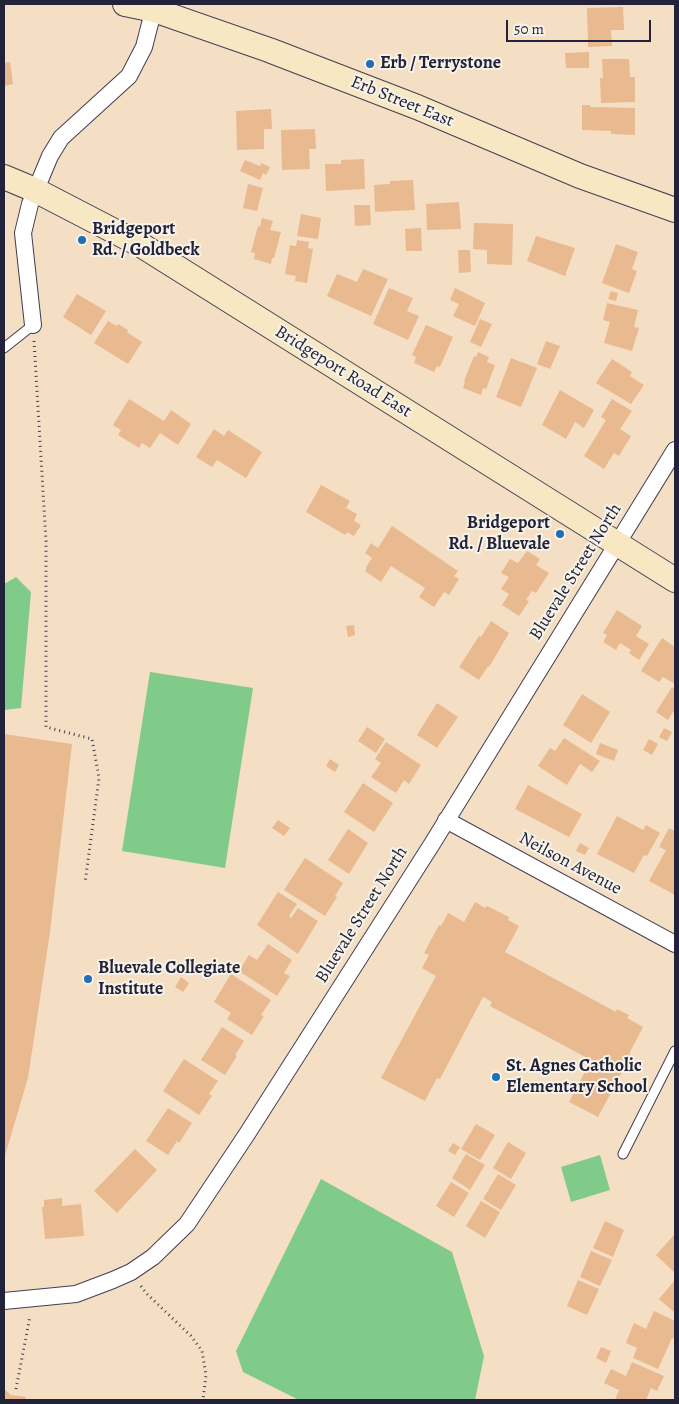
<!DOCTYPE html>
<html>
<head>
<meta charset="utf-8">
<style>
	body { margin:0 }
	#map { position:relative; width:679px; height:1404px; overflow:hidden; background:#f4dfc5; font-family:Alegreya,serif }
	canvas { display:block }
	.frame { position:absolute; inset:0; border:5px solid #22223b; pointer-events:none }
	.scale { position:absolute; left:506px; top:20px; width:145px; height:22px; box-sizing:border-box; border:2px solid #22223b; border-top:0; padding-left:6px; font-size:15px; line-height:18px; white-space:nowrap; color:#22223b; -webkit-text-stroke:4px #f7f3e8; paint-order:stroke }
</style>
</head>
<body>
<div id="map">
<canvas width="679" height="1404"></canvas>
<div class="frame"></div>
<div class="scale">50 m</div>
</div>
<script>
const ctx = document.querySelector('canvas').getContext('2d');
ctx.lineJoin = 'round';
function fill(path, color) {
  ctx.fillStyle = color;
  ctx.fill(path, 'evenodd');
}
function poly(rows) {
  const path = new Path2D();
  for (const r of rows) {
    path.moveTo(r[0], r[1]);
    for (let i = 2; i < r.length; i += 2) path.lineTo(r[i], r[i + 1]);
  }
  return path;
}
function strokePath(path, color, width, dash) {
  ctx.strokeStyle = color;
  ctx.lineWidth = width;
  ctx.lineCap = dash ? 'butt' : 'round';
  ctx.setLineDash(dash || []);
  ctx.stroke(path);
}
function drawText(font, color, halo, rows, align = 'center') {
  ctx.font = font + ' Alegreya,serif';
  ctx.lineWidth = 4;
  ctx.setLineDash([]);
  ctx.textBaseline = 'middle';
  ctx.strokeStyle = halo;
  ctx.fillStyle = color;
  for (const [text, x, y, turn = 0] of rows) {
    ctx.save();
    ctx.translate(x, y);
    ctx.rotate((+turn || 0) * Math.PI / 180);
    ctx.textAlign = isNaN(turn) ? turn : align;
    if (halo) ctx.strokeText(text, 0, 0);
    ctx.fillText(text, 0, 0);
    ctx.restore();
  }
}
fill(poly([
	[16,577,31,592,21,708,4,710,4,584],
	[150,672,253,688,225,868,122,851],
	[600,1155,610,1190,571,1202,561,1167],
	[321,1179,452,1252,484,1356,475,1400,299,1400,243,1372,236,1351]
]), '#80cb89');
fill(poly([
	[623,7,624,30,611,30,612,46,588,47,587,8],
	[589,52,589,68,566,68,565,53],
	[602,59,629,59,630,77,635,77,635,102,601,103,600,78,603,78],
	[10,62,13,84,4,86,4,63],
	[582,105,590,105,590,107,635,108,635,135,611,134,611,131,582,130],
	[271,109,272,129,264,129,264,149,237,150,236,111],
	[315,129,316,149,309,149,310,169,282,170,281,130],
	[364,159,365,189,326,191,325,164,341,164,341,160],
	[245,160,260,166,261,163,270,167,266,175,263,173,260,180,240,171],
	[413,180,415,210,375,212,374,185,390,184,390,181],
	[248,184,263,188,257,211,243,208],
	[459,202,461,229,427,230,426,204],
	[354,205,370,205,371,225,355,226],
	[301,214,321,218,318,239,297,236],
	[262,218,273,221,270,230,281,232,274,258,272,258,271,264,254,259,255,253,251,252,258,226,260,227],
	[474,223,513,224,512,265,487,264,487,250,473,249],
	[421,228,422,251,406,251,405,229],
	[536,236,575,248,565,276,527,261],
	[297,240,309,242,308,248,313,249,307,283,295,281,296,276,285,274,290,245,296,246],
	[616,244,638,252,632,269,637,271,629,293,602,283],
	[458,250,470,250,471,272,459,273],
	[363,269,388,279,371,316,327,296,337,274,357,282],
	[389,288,413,298,407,311,419,316,408,340,373,324],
	[455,288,485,303,475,326,453,316,459,304,450,300],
	[611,291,618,293,616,301,608,299],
	[77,294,106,311,91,335,63,317],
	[607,303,638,310,634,327,639,328,632,351,604,343,610,322,603,320],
	[480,319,492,324,481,347,470,342],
	[108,321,117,326,118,324,128,330,127,332,142,342,128,364,94,343],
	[426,325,453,337,440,367,437,366,434,372,414,363,416,357,412,355],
	[546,341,560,346,550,369,537,364],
	[478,352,489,357,487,362,495,365,486,389,483,388,481,395,463,388,465,381,464,381,474,356,476,357],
	[511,358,537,368,521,407,496,397],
	[612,359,632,372,630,376,644,385,631,404,596,383],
	[560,390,594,410,584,428,575,422,566,439,542,425],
	[129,399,164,421,171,410,191,424,178,445,160,433,150,448,142,443,139,448,118,435,121,430,113,425],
	[612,399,632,411,620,429,631,436,619,456,614,453,604,469,584,456,606,420,601,417],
	[214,429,224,436,228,430,262,452,246,478,217,460,212,467,196,457],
	[321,485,350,501,346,508,357,514,354,521,361,525,354,536,347,532,345,535,306,512],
	[392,526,458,571,454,576,459,579,449,595,444,592,434,607,419,597,425,588,391,566,381,582,365,571,367,568,366,567,372,558,365,553,371,543,378,548],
	[527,551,540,559,536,565,549,573,536,593,532,591,526,600,529,601,519,616,502,605,509,594,501,589,509,577,501,573,510,559,518,563],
	[617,610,642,626,636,636,649,644,639,660,629,653,631,650,620,643,616,650,603,642,607,635,603,633],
	[491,621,509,633,489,667,488,666,479,680,459,667,479,636,481,637],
	[354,625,355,635,348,637,346,626],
	[662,638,675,647,675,684,663,677,659,682,641,671],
	[672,687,675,689,675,709,668,720,656,712],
	[582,694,610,712,591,743,563,725],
	[437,703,458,717,437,748,417,735],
	[367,727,385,739,376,753,358,741],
	[664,728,672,732,667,741,659,737],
	[4,734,72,744,50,932,28,1078,4,1159],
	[564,738,600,761,592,772,580,764,567,785,538,766,550,748,555,751],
	[649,739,658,744,652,755,643,750],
	[386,742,421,765,409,784,404,780,396,793,371,777,381,763,375,759],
	[600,743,618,750,614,761,596,754],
	[330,759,339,765,335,772,326,766],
	[363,783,393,803,374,832,344,812],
	[528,785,582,814,569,837,515,809],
	[617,816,643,830,646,825,660,833,647,856,644,855,634,873,597,854],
	[278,820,290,828,284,836,272,828],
	[669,828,675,831,675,895,649,881,666,850,659,847],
	[348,829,368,843,349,874,328,860],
	[580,843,589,848,585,855,576,851],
	[305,858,343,883,335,896,337,897,325,916,284,890],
	[278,892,297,904,289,916,291,918,298,908,318,921,298,954,257,925],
	[475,902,485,908,487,906,509,917,508,920,519,926,505,952,616,1012,617,1009,629,1015,627,1018,643,1027,629,1054,631,1055,598,1117,569,1102,591,1060,490,1006,492,1002,483,997,440,1079,437,1078,425,1101,381,1078,436,976,422,968,429,955,424,953,439,925,441,926,448,913,464,922],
	[268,944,292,960,284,973,290,976,277,996,239,971,249,955,257,960],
	[231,974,271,1000,261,1015,264,1016,252,1035,227,1019,231,1013,214,1002],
	[181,977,189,983,183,992,175,987],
	[222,1027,244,1041,235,1055,237,1056,225,1075,201,1060],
	[184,1059,218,1081,209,1094,212,1096,199,1115,163,1091],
	[168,1108,192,1123,179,1143,177,1141,168,1155,146,1141],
	[476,1124,495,1135,480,1160,461,1149],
	[508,1142,526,1153,511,1179,493,1168],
	[453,1143,460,1147,455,1155,448,1151],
	[135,1149,157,1170,117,1213,94,1191],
	[466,1154,485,1165,470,1190,452,1178],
	[498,1174,516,1185,501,1210,483,1199],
	[451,1182,469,1193,454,1217,436,1206],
	[62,1198,62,1206,81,1204,84,1236,45,1239,42,1207,44,1207,44,1200],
	[481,1201,500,1212,485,1238,466,1226],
	[605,1221,624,1230,613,1257,593,1248],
	[674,1235,675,1237,675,1273,656,1255],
	[591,1251,612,1260,600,1286,580,1277],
	[578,1280,599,1289,587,1315,567,1306],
	[675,1280,675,1313,659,1299],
	[654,1311,675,1321,675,1339,672,1338,658,1369,633,1358,637,1348,626,1343,634,1323,646,1329],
	[601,1347,611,1351,606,1363,596,1358],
	[632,1362,664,1376,657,1391,651,1388,646,1400,615,1400,619,1390,604,1383,611,1369,626,1376],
	[4,1389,11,1395,26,1397,25,1400,4,1400]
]), '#e9b990');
const service = poly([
	[4,348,33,325],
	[623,1154,675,1051]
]);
const minor = poly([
	[33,325,23,233,30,204,50,156,61,138,129,76,144,47,155,4],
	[446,820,675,944],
	[4,1301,76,1294,113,1280,131,1272,153,1257,187,1224,247,1134,432,844,675,450]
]);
const secondary = poly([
	[125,4,154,10,269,50,417,107,580,176,675,210],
	[4,177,35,190,141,245,675,580]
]);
strokePath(service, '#423e50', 11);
strokePath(minor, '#423e50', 18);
strokePath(secondary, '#423e50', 26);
strokePath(poly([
	[34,341,46,541,46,727,92,739,99,778,85,883],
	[141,1286,146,1293,191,1336,202,1351,206,1375,203,1400],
	[16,1389,30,1316]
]), '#423e50', 3, [1, 4]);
strokePath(service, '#fff', 9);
strokePath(minor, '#fff', 16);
strokePath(secondary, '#f7e8c3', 24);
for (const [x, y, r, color] of [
	[370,64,5,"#1f6fb2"],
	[82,240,5,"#1f6fb2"],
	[560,534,5,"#1f6fb2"],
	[88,979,5,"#1f6fb2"],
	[496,1077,5,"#1f6fb2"]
]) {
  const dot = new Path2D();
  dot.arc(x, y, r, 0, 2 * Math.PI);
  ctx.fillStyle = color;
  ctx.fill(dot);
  strokePath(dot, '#f7f3e8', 2);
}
drawText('bold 18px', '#22223b', '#f7f3e8', [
	["Erb / Terrystone",380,64],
	["Bridgeport",92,230],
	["Rd. / Goldbeck",92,251],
	["Bridgeport",550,524,"right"],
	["Rd. / Bluevale",550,545,"right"],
	["Bluevale Collegiate",98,969],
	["Institute",98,990],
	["St. Agnes Catholic",506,1067],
	["Elementary School",506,1088]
], 'left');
drawText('18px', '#22223b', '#f7f3e8', [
	["Erb Street East",402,102,22],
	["Bridgeport Road East",343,372,32],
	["Bluevale Street North",576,572,-58],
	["Neilson Avenue",570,864,28],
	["Bluevale Street North",362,915,-58]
]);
</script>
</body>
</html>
